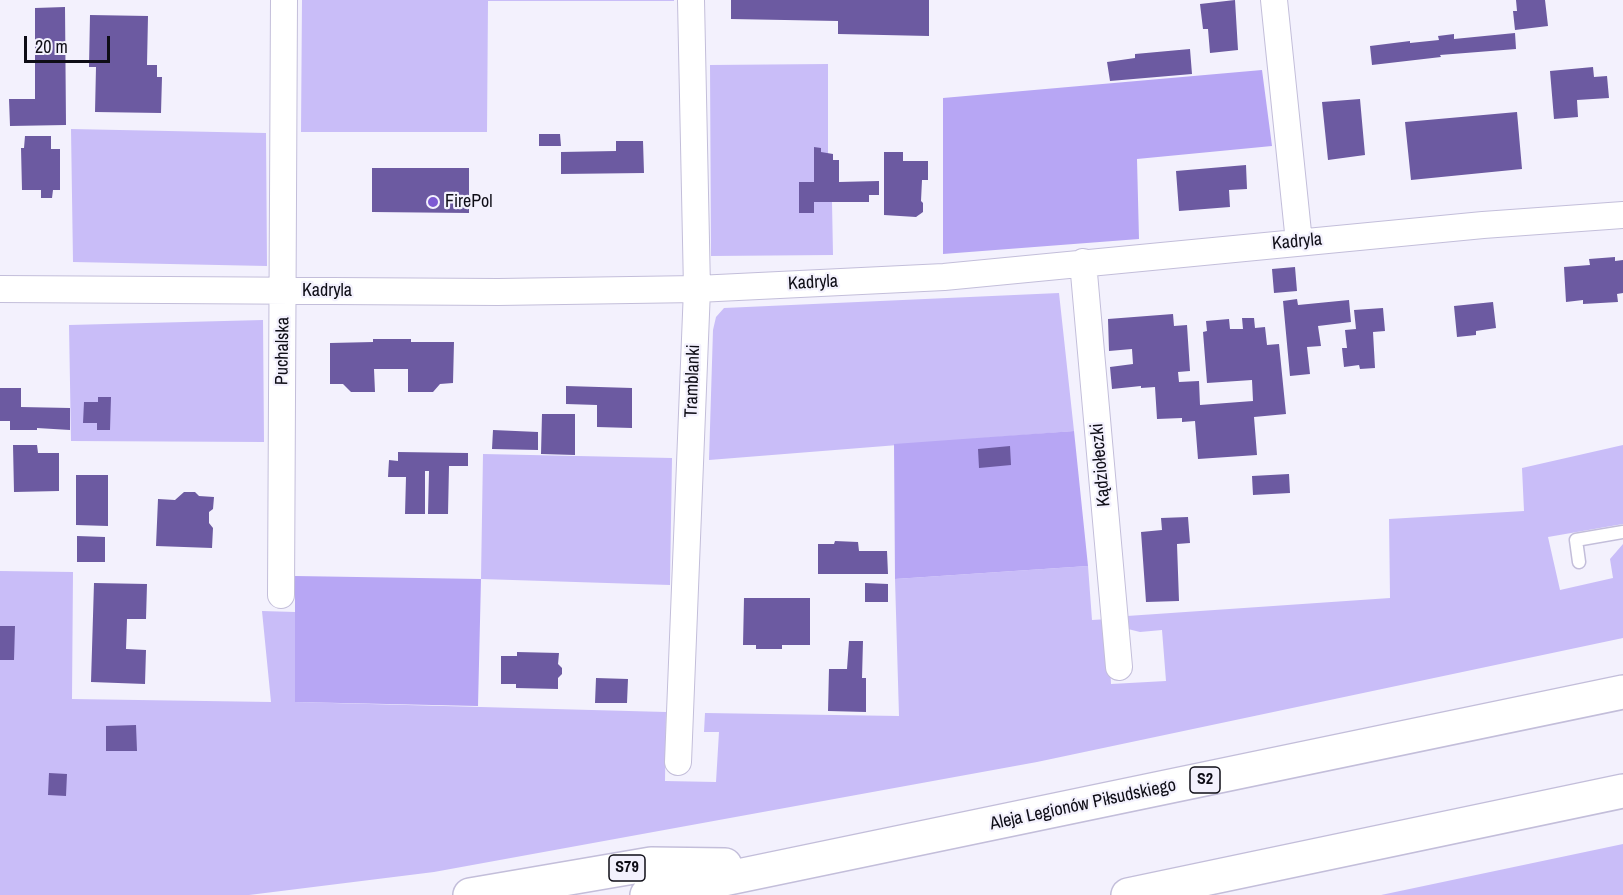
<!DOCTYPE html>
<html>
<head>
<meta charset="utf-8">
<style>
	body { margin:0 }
	#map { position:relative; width:1623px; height:895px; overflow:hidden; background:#f3f1fd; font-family:"Archivo Narrow",sans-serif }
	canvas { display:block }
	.scale { position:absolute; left:24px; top:36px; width:86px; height:27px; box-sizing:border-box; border:3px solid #0e0d16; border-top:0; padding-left:8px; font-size:18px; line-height:21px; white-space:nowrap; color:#0e0d16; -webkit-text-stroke:4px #f3f1fd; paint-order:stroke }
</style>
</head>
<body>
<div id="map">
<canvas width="1623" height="895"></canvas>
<div class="scale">20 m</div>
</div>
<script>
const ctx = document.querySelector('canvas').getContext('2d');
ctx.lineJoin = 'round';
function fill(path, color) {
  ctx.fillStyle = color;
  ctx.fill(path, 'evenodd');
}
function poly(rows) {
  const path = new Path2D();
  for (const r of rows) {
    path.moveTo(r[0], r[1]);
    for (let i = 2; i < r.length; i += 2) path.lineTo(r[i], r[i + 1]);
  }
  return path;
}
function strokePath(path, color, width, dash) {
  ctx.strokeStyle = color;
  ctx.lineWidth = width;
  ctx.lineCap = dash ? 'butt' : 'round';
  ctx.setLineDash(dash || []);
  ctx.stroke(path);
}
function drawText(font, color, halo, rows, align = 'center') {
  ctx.font = font + ' "Archivo Narrow",sans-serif';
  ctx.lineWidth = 4.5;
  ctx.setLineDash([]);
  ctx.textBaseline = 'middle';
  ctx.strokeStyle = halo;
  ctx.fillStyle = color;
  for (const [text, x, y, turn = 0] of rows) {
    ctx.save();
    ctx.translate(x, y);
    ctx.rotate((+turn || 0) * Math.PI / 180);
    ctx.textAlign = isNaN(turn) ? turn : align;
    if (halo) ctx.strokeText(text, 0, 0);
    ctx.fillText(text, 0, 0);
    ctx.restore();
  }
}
fill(poly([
	[302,0,674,0,674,1,488,1,487,132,301,132],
	[828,64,828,181,832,202,833,255,711,256,710,65],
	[71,129,266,133,267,266,73,262],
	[1059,293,1074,431,709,460,713,330,716,317,724,308],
	[263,320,264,442,71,441,69,325],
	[1623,445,1623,524,1548,537,1560,590,1613,578,1610,559,1623,544,1623,638,1037,762,434,872,249,895,0,895,0,571,73,572,72,699,271,702,262,611,295,612,295,702,666,712,665,781,716,782,719,732,704,732,705,713,899,716,895,579,1088,566,1092,620,1108,619,1111,684,1166,681,1162,630,1140,632,1128,629,1127,616,1390,598,1389,519,1524,511,1522,468],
	[483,454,672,458,670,585,481,579],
	[1623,844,1623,895,1381,895]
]), '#c9bdf8');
fill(poly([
	[1262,70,1272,146,1137,159,1139,239,943,254,943,98],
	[1074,431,1088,566,895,579,894,444],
	[295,576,481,579,478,706,295,702]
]), '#b7a6f4');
fill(poly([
	[731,0,929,0,929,36,838,34,838,21,731,19],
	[1235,0,1238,50,1210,53,1208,29,1203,29,1200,4],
	[1516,0,1545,0,1548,26,1515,30,1513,11,1517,11],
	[65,7,66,125,10,126,9,99,35,99,35,8],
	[90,15,148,16,147,65,157,65,157,77,162,77,161,113,95,112,96,67,89,67],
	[1515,33,1516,49,1440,55,1441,57,1372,65,1370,46,1410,41,1410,43,1439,40,1438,36,1454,34,1454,39],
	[1190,49,1192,74,1110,81,1107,62,1135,58,1135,54],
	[1593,67,1594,77,1607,76,1609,98,1577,100,1578,117,1554,119,1550,71],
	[1360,99,1365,155,1328,160,1322,102],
	[1517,112,1522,169,1411,180,1405,122],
	[539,134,560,134,561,146,539,146],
	[25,136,51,136,51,149,60,149,60,190,53,190,52,198,41,198,41,190,22,190,21,148,24,148],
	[616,141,643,141,644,173,561,174,561,152,616,151],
	[814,147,821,148,821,152,833,154,833,160,839,160,839,182,879,181,879,195,869,195,869,202,814,202,814,213,799,213,799,182,814,182],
	[884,152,903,152,903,161,928,161,928,180,922,180,921,201,923,203,923,212,916,217,884,215],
	[1246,165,1247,189,1229,190,1230,207,1179,211,1176,171],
	[372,168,469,168,469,213,372,212],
	[1615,257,1615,261,1623,260,1623,293,1617,294,1618,302,1583,304,1583,300,1566,302,1564,267,1590,265,1589,259],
	[1295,267,1297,291,1274,293,1272,269],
	[1297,299,1298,305,1349,300,1351,322,1318,326,1321,346,1307,347,1310,374,1290,376,1283,301],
	[1493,302,1496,328,1476,331,1476,335,1457,337,1454,306],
	[1383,308,1385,331,1373,332,1375,368,1360,369,1359,365,1344,367,1342,348,1347,348,1345,330,1356,329,1354,310],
	[1173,314,1174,326,1187,325,1190,371,1178,372,1179,382,1199,381,1200,405,1253,401,1252,380,1207,383,1203,332,1207,331,1206,321,1229,319,1230,329,1243,329,1242,318,1254,318,1255,328,1265,327,1267,345,1279,344,1286,414,1254,417,1257,455,1198,459,1195,421,1182,422,1182,418,1157,419,1155,387,1141,388,1141,386,1112,389,1110,367,1133,364,1132,349,1109,351,1108,319],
	[373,339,411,339,411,342,454,342,453,383,440,384,433,392,408,392,408,369,374,369,375,392,351,392,343,384,330,384,330,343,373,342],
	[566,386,632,388,632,428,597,427,597,405,566,404],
	[0,388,21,388,21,407,70,408,70,430,37,428,37,430,10,430,10,421,0,421],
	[98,397,111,397,110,430,97,430,97,423,83,423,84,402,98,402],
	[542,414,575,414,575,455,541,454],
	[493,430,538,432,538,450,492,449],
	[13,445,37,445,38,453,59,453,59,491,14,492],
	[1010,446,1011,465,979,468,978,449],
	[398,452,468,453,468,466,449,466,448,514,428,514,429,471,425,471,425,514,405,514,406,477,388,477,389,460,398,461],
	[1289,474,1290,493,1253,495,1252,476],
	[76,475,108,475,108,526,76,525],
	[184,492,195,492,199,496,214,497,213,509,209,512,209,523,213,528,212,548,156,546,158,499,175,500],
	[1188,517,1190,543,1177,544,1179,601,1146,602,1141,532,1162,530,1161,518],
	[77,536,105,537,105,562,77,562],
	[835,541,858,542,859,551,887,551,888,574,818,574,818,544,834,544],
	[94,583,147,584,146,619,127,619,126,649,146,650,145,684,91,682],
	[865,583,888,584,888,602,865,602],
	[744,598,810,598,810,645,782,645,782,649,756,649,756,645,743,645],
	[0,626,15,626,14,660,0,660],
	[849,641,863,641,862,678,866,678,866,712,828,711,829,669,847,669],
	[517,652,559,653,558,664,562,668,562,674,558,678,558,689,516,688,516,684,501,684,501,656,517,656],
	[596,678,628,679,627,703,595,703],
	[136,725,137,751,106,751,106,726],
	[49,773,67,774,66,796,48,795]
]), '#6c5aa1');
const service = poly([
	[1579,562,1576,540,1623,532]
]);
const minor = poly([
	[1274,0,1299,242],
	[1083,262,1119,667],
	[0,289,498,292,697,289,944,277,1483,225,1623,215],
	[281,595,284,0],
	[678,762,697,289,691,0]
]);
const motorway = poly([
	[470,895,651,864,725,865],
	[647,895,1623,692],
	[1128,895,1623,791]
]);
strokePath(service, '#c3beda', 15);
strokePath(minor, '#c3beda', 28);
strokePath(motorway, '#c3beda', 36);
strokePath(service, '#fff', 12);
strokePath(minor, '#fff', 26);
strokePath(motorway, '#fff', 33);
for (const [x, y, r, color] of [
	[433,202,6,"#7d59d3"]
]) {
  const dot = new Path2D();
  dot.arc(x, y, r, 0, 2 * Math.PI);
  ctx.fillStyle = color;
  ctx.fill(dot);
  strokePath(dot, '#f3f1fd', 2);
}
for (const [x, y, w] of [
	[1205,780,30],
	[627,868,36]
]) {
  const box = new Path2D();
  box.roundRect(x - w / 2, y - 13, w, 26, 4.5);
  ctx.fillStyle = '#f3f1fd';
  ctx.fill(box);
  strokePath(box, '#0e0d16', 1.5);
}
drawText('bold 16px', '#0e0d16', null, [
	["S2",1205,780],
	["S79",627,868]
]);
drawText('18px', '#0e0d16', '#f3f1fd', [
	["FirePol",445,202]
], 'left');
drawText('18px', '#0e0d16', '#f3f1fd', [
	["Kadryla",1297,242,-5],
	["Kadryla",813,283,-3],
	["Kadryla",327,291],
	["Puchalska",283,351,-89],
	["Tramblanki",693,381,-88],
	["Kądziołeczki",1101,465,-95],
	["Aleja Legionów Piłsudskiego",1083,805,-12]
]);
</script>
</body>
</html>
